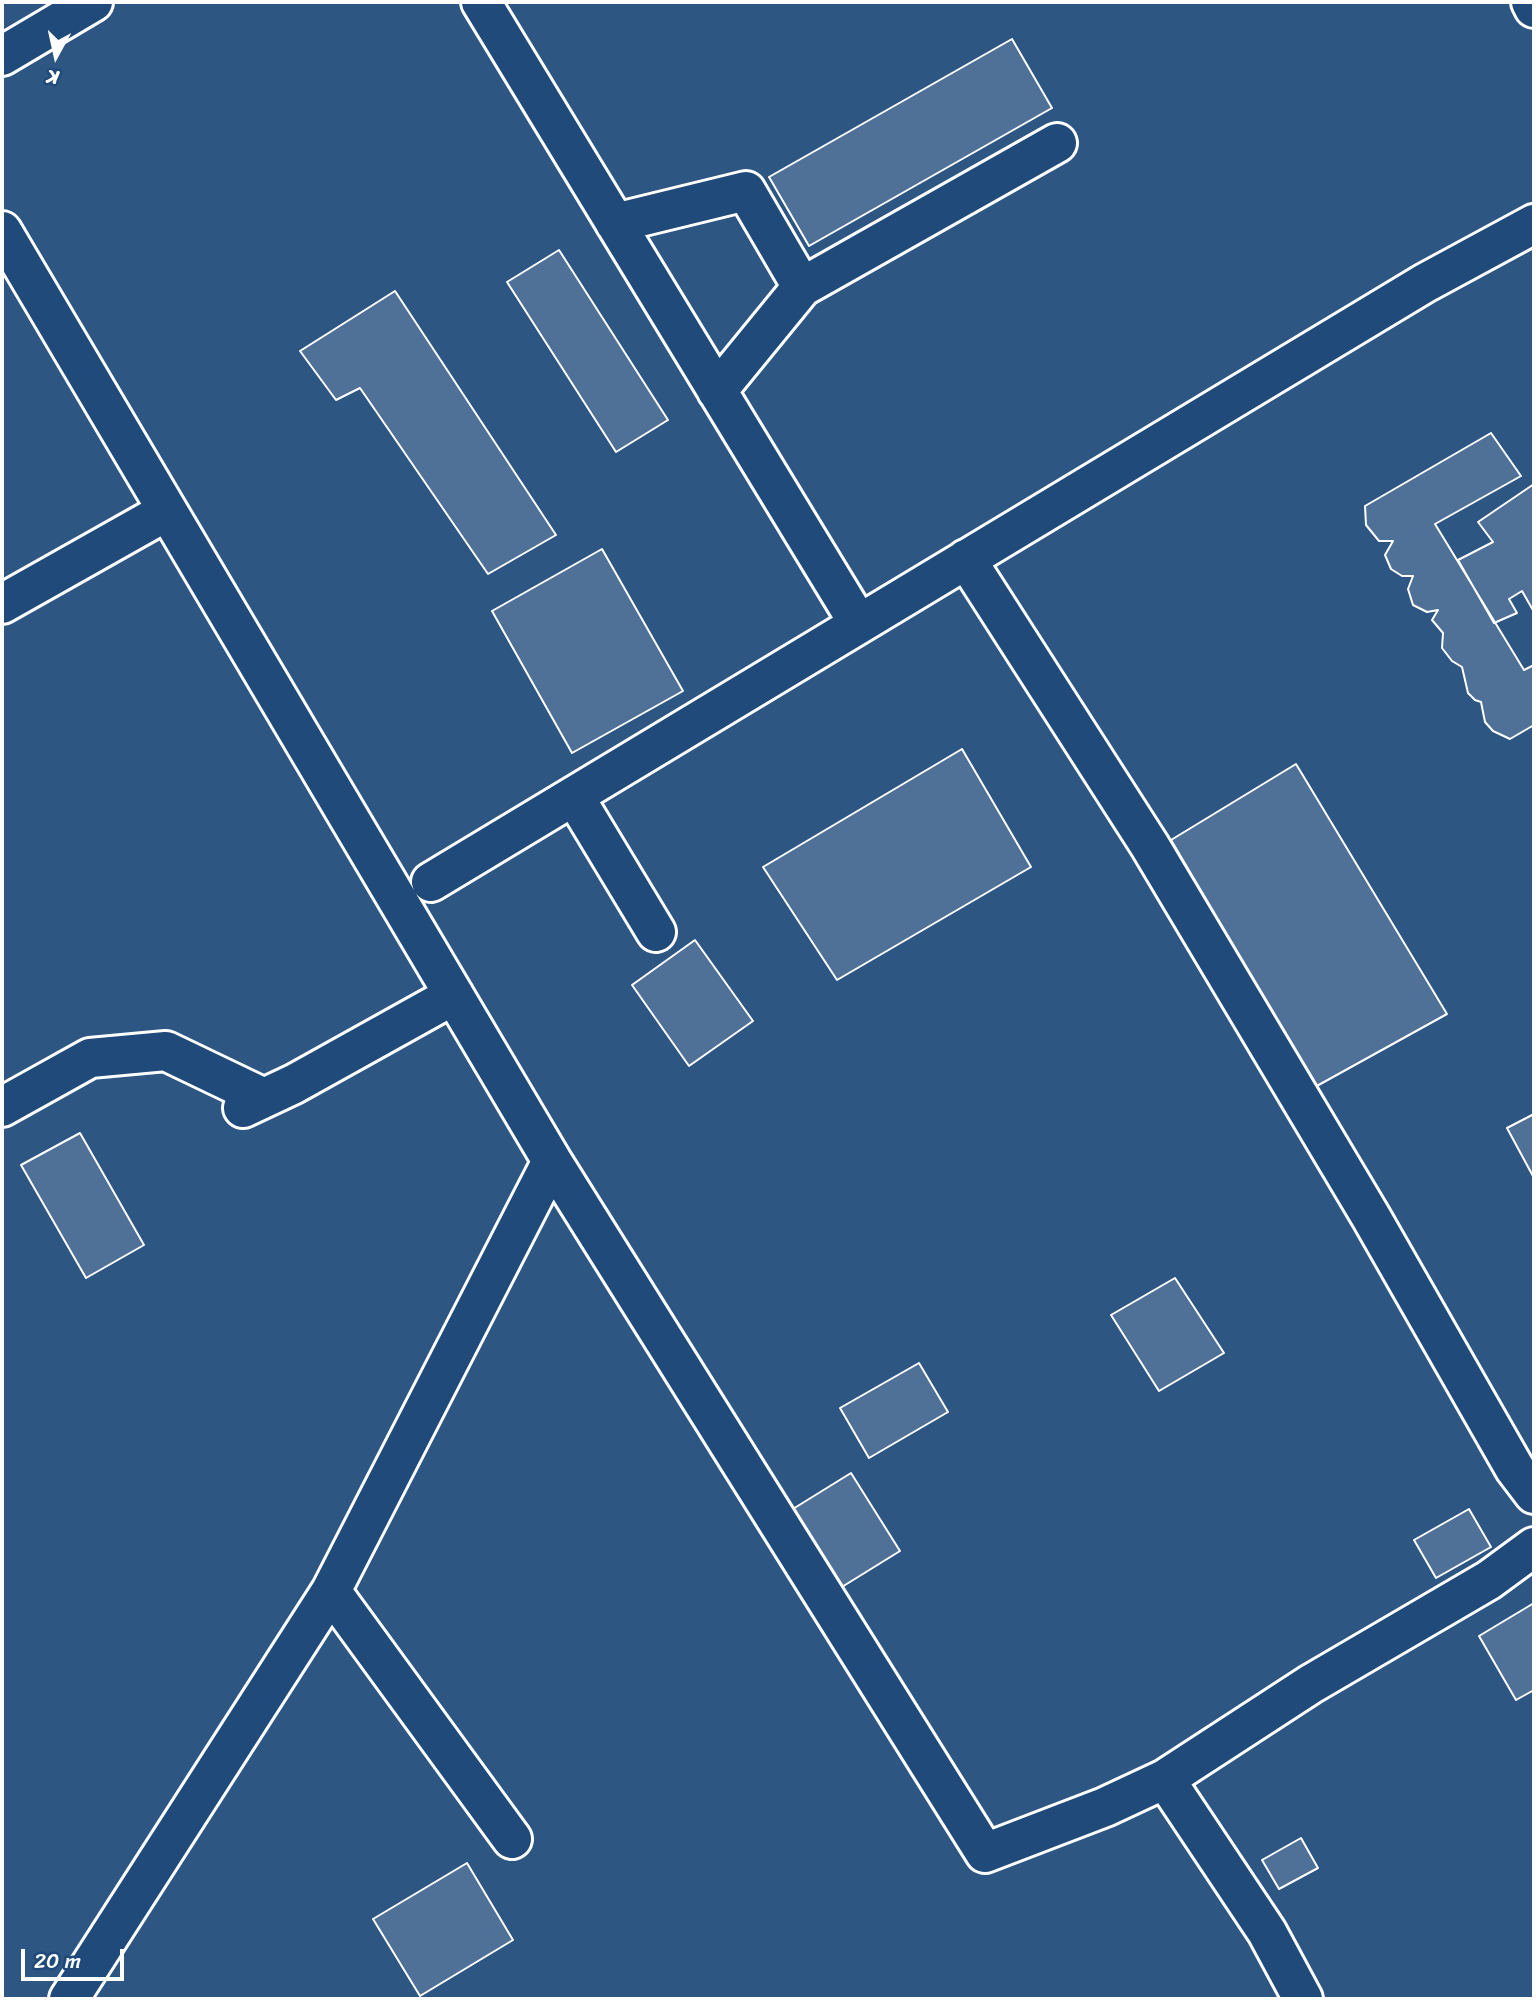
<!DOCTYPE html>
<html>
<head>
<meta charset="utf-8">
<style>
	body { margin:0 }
	#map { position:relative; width:1536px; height:2001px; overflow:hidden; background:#1f4a7a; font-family:Sriracha,sans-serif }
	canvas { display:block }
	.frame { position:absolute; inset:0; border:4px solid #fff; pointer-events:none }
	.north { position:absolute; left:21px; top:21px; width:70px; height:70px; -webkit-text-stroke:5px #1f4a7a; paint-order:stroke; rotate:188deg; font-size:19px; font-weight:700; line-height:28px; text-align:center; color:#fff }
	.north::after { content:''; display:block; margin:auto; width:24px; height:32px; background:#fff; clip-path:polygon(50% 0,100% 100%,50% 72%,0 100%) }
	.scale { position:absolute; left:21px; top:1949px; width:103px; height:32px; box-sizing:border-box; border:4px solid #fff; border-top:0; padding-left:9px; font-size:21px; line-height:24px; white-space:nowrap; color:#fff; -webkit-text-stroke:5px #1f4a7a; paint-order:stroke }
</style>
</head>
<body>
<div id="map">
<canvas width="1536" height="2001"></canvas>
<div class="frame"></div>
<div class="north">K</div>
<div class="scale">20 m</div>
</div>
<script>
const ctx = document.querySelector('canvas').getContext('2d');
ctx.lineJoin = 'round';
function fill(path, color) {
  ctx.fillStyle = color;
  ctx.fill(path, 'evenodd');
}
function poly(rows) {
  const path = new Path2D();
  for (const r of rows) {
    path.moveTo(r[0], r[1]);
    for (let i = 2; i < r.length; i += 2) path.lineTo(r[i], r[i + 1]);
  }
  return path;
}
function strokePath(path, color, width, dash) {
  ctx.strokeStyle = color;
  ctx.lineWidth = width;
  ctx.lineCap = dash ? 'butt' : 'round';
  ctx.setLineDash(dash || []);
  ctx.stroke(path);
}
fill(poly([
	[2,2,1534,2,1534,1999,2,1999]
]), '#2e5683');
const building = poly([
	[1012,39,1052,108,809,246,769,177,1012,39],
	[559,250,668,420,616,452,507,282,559,250],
	[395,291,556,535,488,574,360,388,336,400,300,351,395,291],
	[1491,433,1521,476,1435,524,1524,670,1534,665,1534,725,1510,739,1493,731,1485,722,1481,702,1475,700,1468,693,1462,667,1452,661,1442,648,1443,633,1432,620,1438,610,1427,612,1413,605,1408,589,1413,576,1402,576,1391,569,1385,555,1393,541,1379,541,1366,525,1365,506,1491,433],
	[1534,484,1534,612,1522,591,1509,599,1517,613,1494,623,1458,560,1493,542,1478,522,1534,484],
	[602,549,683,691,572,753,492,611,602,549],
	[962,749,1031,867,837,980,763,867,962,749],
	[1296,764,1447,1014,1315,1087,1171,840,1296,764],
	[695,940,753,1021,689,1066,632,985,695,940],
	[1534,1114,1534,1178,1507,1128,1534,1114],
	[80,1133,144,1245,86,1278,21,1165,80,1133],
	[1175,1278,1224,1353,1159,1391,1111,1315,1175,1278],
	[919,1363,948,1412,869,1458,840,1408,919,1363],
	[851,1473,900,1551,837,1590,788,1512,851,1473],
	[1469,1509,1491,1547,1436,1578,1414,1540,1469,1509],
	[1534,1603,1534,1690,1516,1700,1479,1636,1534,1603],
	[1301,1838,1318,1868,1279,1889,1262,1860,1301,1838],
	[467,1863,513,1940,420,1996,373,1919,467,1863]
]);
fill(building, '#507197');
strokePath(building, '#fff', 2);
const minor = poly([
	[481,2,859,624],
	[1531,2,1534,8],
	[2,56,93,2],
	[615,223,746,191,802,287,717,391],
	[2,231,552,1161,985,1853,1105,1807,1165,1779,1311,1684,1489,1580,1534,1547],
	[802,287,1057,143],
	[966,559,1150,846,1371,1217,1515,1469,1534,1494],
	[2,604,167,511],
	[574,796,656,932],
	[431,882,1425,283,1534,224],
	[2,1107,90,1058,166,1051,264,1098],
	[243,1108,294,1084,454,995],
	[331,1591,512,1839],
	[1165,1779,1267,1932,1303,1999],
	[69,1999,331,1591,552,1161]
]);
strokePath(minor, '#fff', 44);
strokePath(minor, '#1f4a7a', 38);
</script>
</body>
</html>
